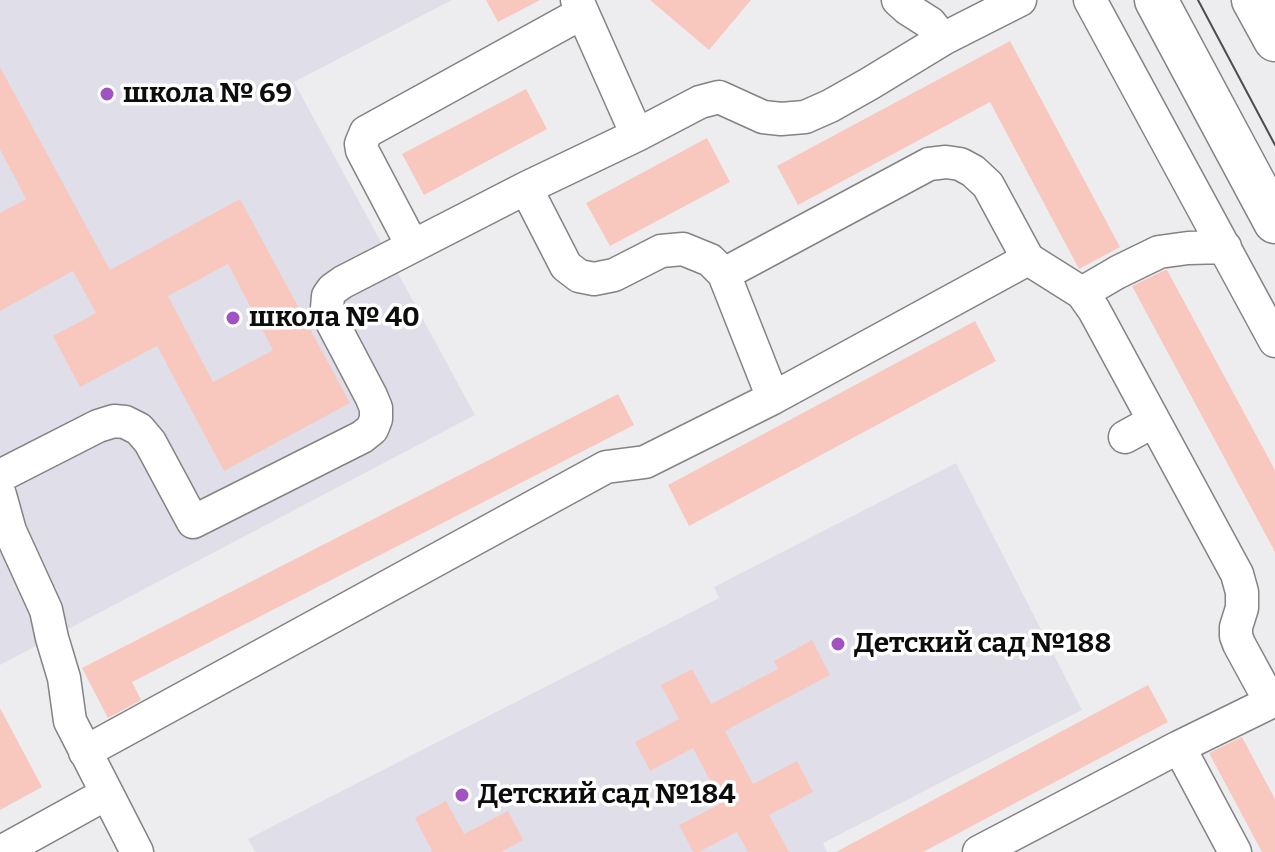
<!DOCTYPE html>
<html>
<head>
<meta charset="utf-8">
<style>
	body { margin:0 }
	canvas { display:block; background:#ededf0 }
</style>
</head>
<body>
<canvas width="1275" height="852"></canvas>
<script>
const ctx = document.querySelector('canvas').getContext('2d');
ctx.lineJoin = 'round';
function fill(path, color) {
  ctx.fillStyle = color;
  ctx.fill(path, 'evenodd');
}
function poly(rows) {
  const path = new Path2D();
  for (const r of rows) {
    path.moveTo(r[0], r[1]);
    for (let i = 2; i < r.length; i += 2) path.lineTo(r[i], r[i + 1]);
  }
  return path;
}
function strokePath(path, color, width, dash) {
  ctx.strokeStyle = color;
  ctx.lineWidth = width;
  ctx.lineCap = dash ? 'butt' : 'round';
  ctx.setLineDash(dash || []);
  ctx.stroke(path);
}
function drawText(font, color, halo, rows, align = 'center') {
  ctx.font = font + ' Bitter,serif';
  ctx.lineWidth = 7;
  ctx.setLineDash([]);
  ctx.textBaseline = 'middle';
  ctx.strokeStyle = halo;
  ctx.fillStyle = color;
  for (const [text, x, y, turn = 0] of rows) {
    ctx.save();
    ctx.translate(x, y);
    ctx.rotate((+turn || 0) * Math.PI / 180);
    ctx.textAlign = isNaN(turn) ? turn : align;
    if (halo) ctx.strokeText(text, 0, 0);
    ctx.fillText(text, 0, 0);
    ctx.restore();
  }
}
fill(poly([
	[0,0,452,0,294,82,475,415,0,665],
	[956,463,1082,710,823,843,827,852,255,852,248,839,719,598,714,587]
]), '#e0dfe9');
fill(poly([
	[486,0,540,0,498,22],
	[650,0,751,0,709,50],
	[1010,41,1120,247,1079,269,990,102,798,205,777,166],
	[0,67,110,270,240,199,350,403,224,471,157,346,80,387,53,336,96,313,73,271,0,311,0,213,26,199,0,149],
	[228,264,273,350,213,382,168,296],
	[526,89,547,129,424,195,402,154],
	[707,138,730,182,610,246,586,203],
	[1165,270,1167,270,1275,470,1275,552,1132,286],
	[975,321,996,361,689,526,668,485],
	[618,394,634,425,132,682,141,700,108,718,82,668],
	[812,640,830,675,725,731,753,784,797,761,813,792,769,815,789,852,748,852,737,832,699,852,693,852,679,825,722,803,693,748,650,771,635,742,679,719,661,685,692,669,711,704,778,669,774,661],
	[1148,685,1168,722,923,852,836,852],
	[0,708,42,787,0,810],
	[1242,737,1275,799,1275,852,1262,852,1209,753],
	[446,801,464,834,508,811,523,840,501,852,431,852,432,851,415,818]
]), '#f8c8be');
const minor = poly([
	[577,0,637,135],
	[898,0,908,9,930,23,943,39,1020,0],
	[1090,0,1275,341],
	[412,245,362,150,361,144,366,132,582,13],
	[724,274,929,164,946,162,960,164,973,171,988,185,1028,259,1082,293,1094,310,1237,574,1242,592,1242,608,1236,627,1236,636,1239,644,1270,701],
	[1082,293,1118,272,1159,252,1188,248,1225,247],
	[773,398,724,274,710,260,683,249,661,251,614,275,594,279,579,276,566,266,526,188,637,135,700,102,719,97,763,117,781,119,805,117,830,106,869,84,943,39],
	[1125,437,1154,421],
	[0,476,98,426,114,421,125,422,139,429,150,442,193,522,362,437,372,429,376,419,376,408,371,396,331,320,327,308,328,296,333,289,343,282,526,188],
	[0,495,10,531,46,610,52,638,64,678,70,721,137,852],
	[1179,747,1235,852],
	[85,752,606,467,645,462,773,398,1028,259],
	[1,852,106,794],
	[979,852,1179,747,1275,700]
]);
const major = poly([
	[1156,0,1275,222],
	[1253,0,1275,40]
]);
strokePath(minor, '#838385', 35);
strokePath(major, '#838385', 45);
strokePath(minor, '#fff', 32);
strokePath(major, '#fff', 42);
strokePath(poly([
	[1198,0,1275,145]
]), '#4d4d4e', 2);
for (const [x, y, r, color] of [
	[107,94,8,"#a152c3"],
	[233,318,8,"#a152c3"],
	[838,644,8,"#a152c3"],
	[462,795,8,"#a152c3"]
]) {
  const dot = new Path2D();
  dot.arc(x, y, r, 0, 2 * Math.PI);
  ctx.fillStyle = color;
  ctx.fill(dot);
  strokePath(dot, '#fff', 3);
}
drawText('bold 28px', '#0d0d0e', '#fff', [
	["школа № 69",123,94],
	["школа № 40",249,318],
	["Детский сад №188",854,644],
	["Детский сад №184",478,795]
], 'left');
</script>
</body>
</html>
